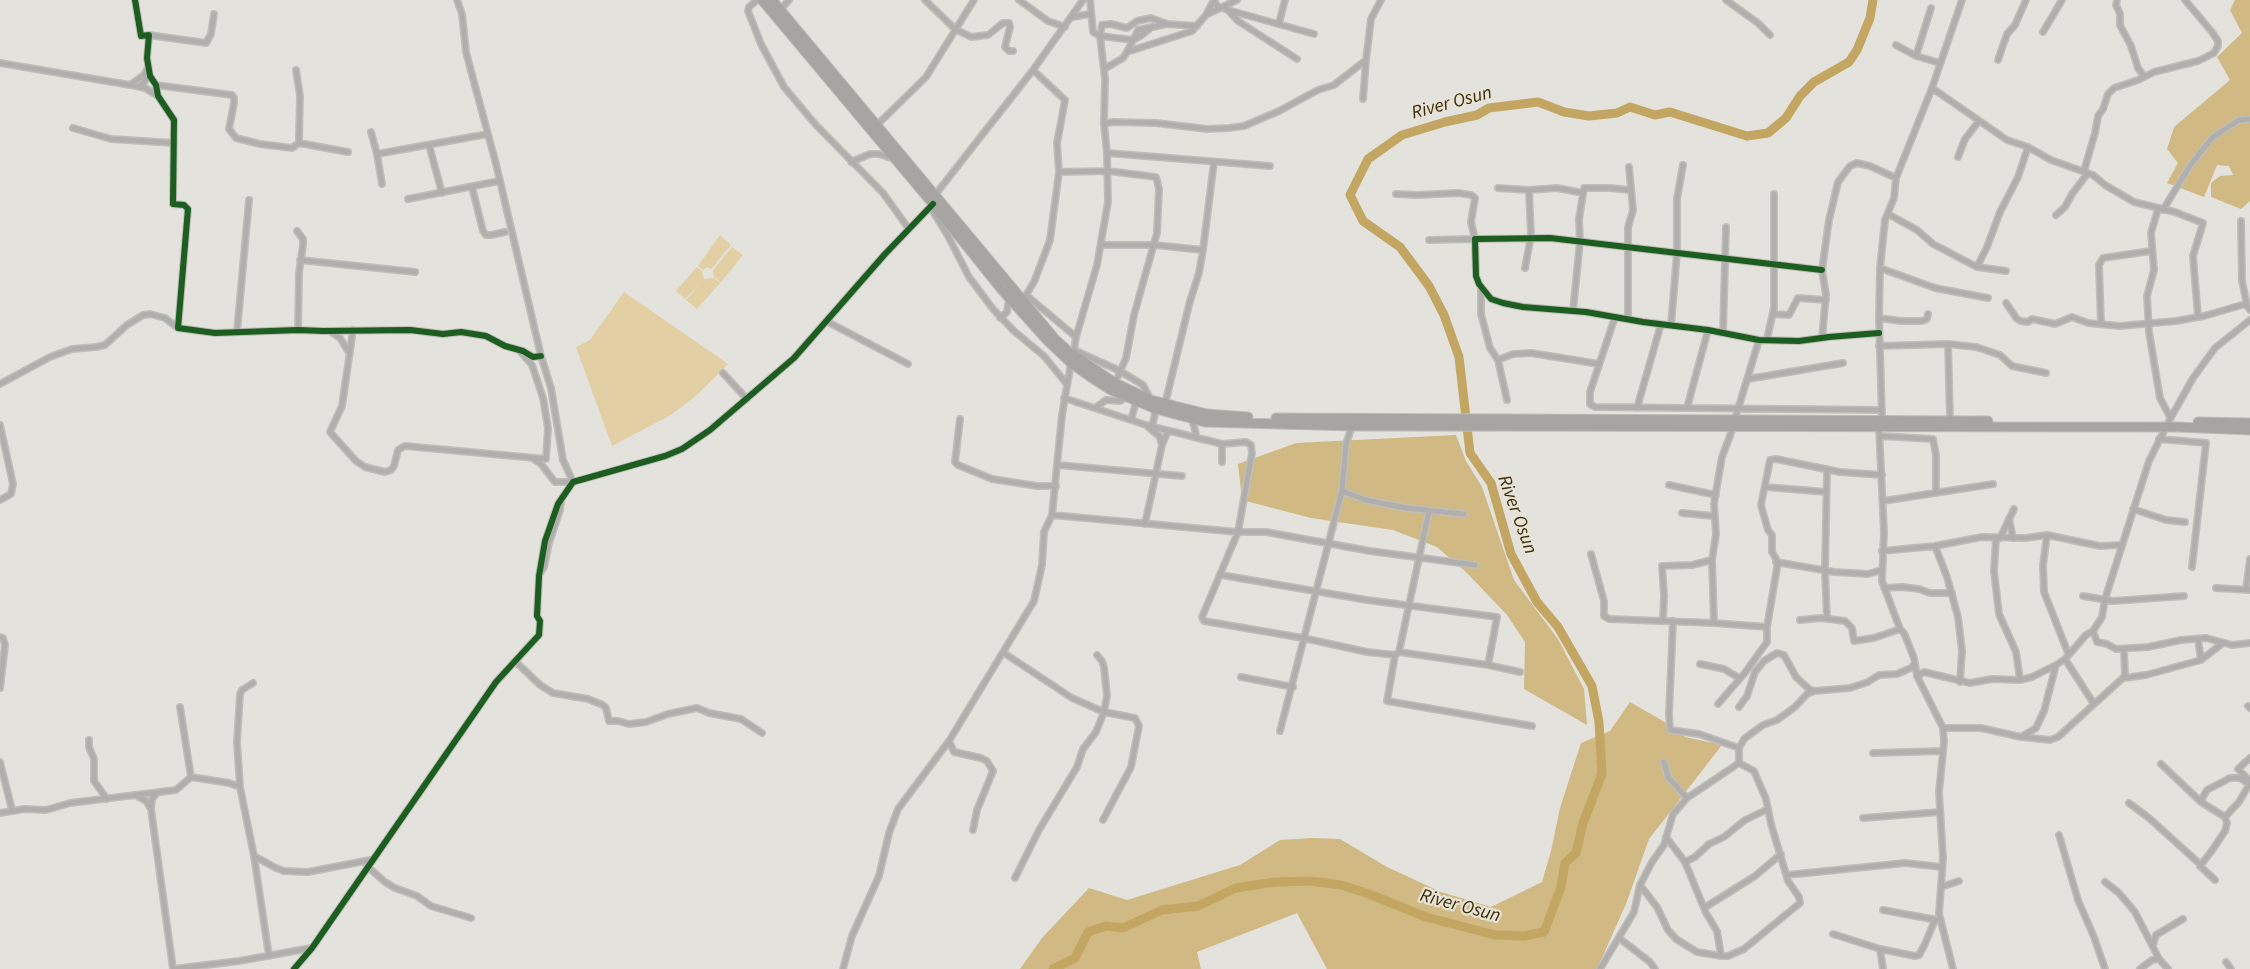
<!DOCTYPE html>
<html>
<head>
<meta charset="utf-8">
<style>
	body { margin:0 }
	canvas { display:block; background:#e4e2dc }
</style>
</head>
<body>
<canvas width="2250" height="969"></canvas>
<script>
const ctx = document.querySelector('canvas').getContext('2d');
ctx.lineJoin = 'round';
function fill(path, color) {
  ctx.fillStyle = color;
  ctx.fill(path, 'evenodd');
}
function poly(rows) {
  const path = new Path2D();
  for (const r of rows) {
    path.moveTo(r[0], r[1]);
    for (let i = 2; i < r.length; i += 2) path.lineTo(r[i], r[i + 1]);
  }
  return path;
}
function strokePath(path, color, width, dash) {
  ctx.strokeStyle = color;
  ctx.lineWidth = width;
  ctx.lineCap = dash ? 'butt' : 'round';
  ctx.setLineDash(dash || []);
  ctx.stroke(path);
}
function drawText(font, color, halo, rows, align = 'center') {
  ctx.font = font + ' "Source Sans 3",sans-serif';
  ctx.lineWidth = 4.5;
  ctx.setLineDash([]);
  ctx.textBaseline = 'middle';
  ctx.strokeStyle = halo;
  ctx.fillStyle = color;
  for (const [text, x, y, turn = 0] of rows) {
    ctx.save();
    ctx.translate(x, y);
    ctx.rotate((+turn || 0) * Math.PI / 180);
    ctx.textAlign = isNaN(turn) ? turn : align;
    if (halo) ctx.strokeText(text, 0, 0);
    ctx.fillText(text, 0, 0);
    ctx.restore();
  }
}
fill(poly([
	[720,235,731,245,711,269,707,267,703,270,698,266],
	[732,247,743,255,721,282,714,277,713,270],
	[697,267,702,271,704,279,714,278,720,283,697,309,686,300,700,284,685,299,676,291],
	[624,292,728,364,698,394,671,415,612,446,576,347,590,340]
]), '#e2cfa4');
fill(poly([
	[2235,0,2250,0,2250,201,2241,209,2211,197,2211,183,2220,176,2233,175,2229,166,2217,165,2204,197,2167,183,2178,163,2167,149,2174,127,2230,80,2217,57,2242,33,2230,10],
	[1456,435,1466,461,1482,487,1514,580,1558,639,1584,689,1587,725,1524,689,1525,642,1507,615,1467,573,1437,547,1393,530,1311,518,1242,500,1238,464,1296,443],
	[1630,702,1663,721,1685,737,1722,745,1649,839,1626,904,1597,969,1327,969,1297,913,1197,952,1201,969,1020,969,1042,938,1089,888,1127,900,1240,865,1280,840,1313,838,1340,839,1387,867,1441,892,1491,907,1542,882,1551,851,1560,808,1581,743,1610,731]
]), '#d0b983');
strokePath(poly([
	[1053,969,1075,958,1088,932,1106,926,1123,928,1162,910,1198,906,1236,888,1275,882,1311,881,1341,885,1369,894,1426,917,1495,935,1524,936,1544,932,1561,887,1565,863,1576,853,1583,823,1602,774,1599,722,1592,686,1558,627,1537,602,1511,554,1491,483,1470,453,1459,357,1444,315,1429,286,1400,247,1363,221,1350,195,1368,159,1402,135,1445,122,1477,115,1489,108,1538,102,1564,112,1589,116,1617,113,1630,107,1655,115,1670,112,1747,136,1768,133,1786,118,1800,96,1814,82,1849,62,1857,50,1870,18,1873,0]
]), '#c2a662', 9);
const minor = poly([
	[135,0,141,36,149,35,147,58,150,76,156,85,158,96,174,120,173,204,184,205,188,209,178,328,215,333,298,330,323,331,410,330,443,334,461,332,486,336,505,346,523,351,533,357,541,356],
	[457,0,462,14,466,52,496,164,541,356,551,388,563,460,573,482,555,482,541,464,532,458],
	[757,0,749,7,748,11,761,44,784,87,816,125,883,193,909,229],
	[925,0,955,29,971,37,988,35,1003,23,1009,23,1010,27,1005,47,1009,51,1013,51],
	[1019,0,1048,21,1065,27],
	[1214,0,1217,6,1228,10,1314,34],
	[1726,0,1758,23,1770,35],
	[2117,0,2116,5,2120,14,2120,25,2131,46,2138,68,2144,76],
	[780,10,789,0],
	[1228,10,1238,21,1297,59],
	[1206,15,1237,0],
	[1072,17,1090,14],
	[1279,23,1285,0],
	[1152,27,1142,35,1133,40,1100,36,1102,25,1111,24,1127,28,1137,21,1151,18,1167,24,1197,26],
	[2043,32,2062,0],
	[149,35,206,43,211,34,214,14],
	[1896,45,1916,56,1940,63],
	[1127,52,1138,30,1167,24],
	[1916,56,1931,8],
	[1998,60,2007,34,2015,25,2026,0],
	[0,63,130,85,144,75,147,69],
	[1104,69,1123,58,1127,52,1192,31,1206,15,1214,0],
	[1033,70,1065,100,1057,143,1059,172],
	[131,85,145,88,158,96],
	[156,85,232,95,234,98,234,103,229,129,236,138,260,144,292,148,299,143,299,138,300,96,296,70],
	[140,86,150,76],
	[1932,88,2007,140,2028,147,2051,160,2093,175,2105,185,2134,202,2175,212,2203,223,2193,256,2198,317],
	[1363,99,1366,60],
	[1104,124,1112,122,1156,123,1207,129,1229,128,1244,126,1279,111,1318,90,1334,85,1366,60,1371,19,1381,0],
	[877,125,926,77,974,0],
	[73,128,111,139,174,143],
	[371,132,377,154],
	[299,143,348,152],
	[429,145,442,193],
	[1107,153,1270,166],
	[1958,157,1965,139,1979,121],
	[851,162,870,154,879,154,891,158],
	[2084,171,2095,133,2098,116,2103,109,2108,94,2114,88,2138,80,2154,72,2198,61,2214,53,2218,46,2218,41,2212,32,2185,0],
	[382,184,377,154,488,134],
	[472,187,483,231,486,235,491,235,505,232],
	[1498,188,1529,190],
	[1396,194,1417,195,1458,193,1471,195,1475,198,1471,222,1475,239,1429,240],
	[935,195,1033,70,1083,0],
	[408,199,499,181],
	[930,207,948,236,969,277,993,309,1014,331,1044,356,1066,383],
	[2158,209,2151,233,2154,270,2147,296,2149,332,2160,398,2170,417],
	[2163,210,2191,164,2213,137,2239,120,2250,119],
	[1888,214,1917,230,1933,244,1977,267,2006,271],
	[2056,215,2065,207,2072,194,2088,173],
	[2241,221,2242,281,2247,305,2250,310],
	[297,231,303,239,303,245,299,273,298,330],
	[1101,245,1155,245,1203,250,1199,273,1190,301,1165,404],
	[1203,250,1214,162],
	[300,260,415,272],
	[1977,267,1987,247,2000,212,2018,177,2028,147],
	[1525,268,1531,236,1529,190,1557,188,1583,193],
	[1880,268,1935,288,1988,298],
	[1822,270,1550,238,1475,239,1476,276,1479,284,1491,299,1503,303,1523,307,1586,312,1643,322,1708,330,1759,340,1799,341,1829,337,1879,333],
	[1481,287,1481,314,1490,348,1498,360,1507,400],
	[1026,295,1076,337],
	[1023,300,1034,282,1050,240,1059,172,1108,171,1156,177,1159,189,1157,233,1134,315,1126,358,1115,383],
	[2006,303,2017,319,2021,321,2028,322,2032,319,2055,324,2072,317,2088,323,2120,326,2176,321,2204,316,2242,305,2247,305],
	[1573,311,1580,241,1579,219,1584,188,1611,188,1629,190],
	[1773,314,1789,315,1798,298,1826,300],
	[1615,317,1590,392,1590,404,1595,407,1882,410],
	[1000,318,1007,312,1009,298],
	[1879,318,1901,321,1922,321,1927,319,1928,314],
	[1628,319,1628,227,1633,210,1629,167],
	[826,321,908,364],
	[2101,324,2099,265,2103,258,2151,251],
	[1671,325,1677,253,1677,199,1683,165],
	[353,330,342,406,330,432,356,461,365,467,385,472,391,470,394,466,398,450,405,446,546,459,548,428,543,398,532,365,519,350],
	[237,332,249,200],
	[331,332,340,338,348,351],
	[1723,333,1726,227],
	[1822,338,1826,295,1822,270,1829,220,1838,182,1850,166,1857,163,1870,166,1896,178],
	[1767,339,1774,308,1774,194],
	[1948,344,1950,420],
	[1879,346,1948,344,1976,347,2000,355,2012,366,2046,373],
	[1074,350,1120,371,1143,385,1151,400],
	[1073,356,1076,337,1097,265,1108,202,1107,153,1104,124,1105,79,1100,36,1093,32,1090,0],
	[1498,360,1513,354,1531,353,1599,364],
	[723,373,747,399],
	[1748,379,1843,363],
	[0,384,50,357,72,349,96,347,105,345,127,325,143,315,150,314,165,318,178,328],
	[1064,398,1146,425,1222,444,1222,462],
	[1095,408,1106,400,1120,401,1127,397],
	[1637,408,1661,324],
	[1687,408,1708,330],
	[960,419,955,462,958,465,992,479,1037,486,1056,486],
	[1192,419,1197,438],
	[1735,419,1759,340],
	[1882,419,1879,318,1880,268,1885,220,1894,198,1896,178,1932,88,1962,0],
	[1131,420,1136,402],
	[2169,421,2193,378,2215,348,2250,320],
	[0,425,13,484,11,494,0,500],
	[1148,427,1160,437,1162,445],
	[1152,427,1156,409],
	[1879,427,1884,533,1882,581,1900,629,1904,633,1914,658,1917,676,1943,728,1944,741,1939,792,1943,858,1939,914,1953,969],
	[1880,436,1933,439,1936,455,1936,493],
	[2159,439,2206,443,2192,567],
	[1222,444,1246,442,1251,445,1252,453,1238,532,1202,617,1204,621,1303,638,1367,652,1395,655,1399,652,1488,665,1520,672],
	[1058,465,1182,476],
	[1669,485,1716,495],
	[1766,487,1826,492],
	[1342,491,1366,500,1406,508,1464,514],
	[1883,501,1993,484],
	[2133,509,2166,520,2185,522],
	[1682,513,1713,516],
	[1052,515,1238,532,1266,532,1370,551,1475,565],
	[2009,519,2013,538],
	[1145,524,1162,445,1168,431],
	[2047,535,2043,565,2044,592,2068,653],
	[1996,538,1994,571,1999,614,2016,652,2020,680],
	[2000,538,2014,509],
	[1935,546,1947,577,1958,617,1962,651,1960,682],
	[1882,551,1935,546,1982,537,2026,538,2047,535,2100,546,2121,545],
	[1591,554,1604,601,1604,616,1609,619,1714,623,1712,560,1716,534,1714,503,1722,457,1734,425],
	[1776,562,1834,572,1868,574,1882,570],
	[539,575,544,567,549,543,560,510,561,501],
	[1221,575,1367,600,1497,617,1488,665],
	[1884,588,1902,587,1919,589,1930,593,1952,593],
	[2216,588,2250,590],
	[2246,590,2250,559],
	[2083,596,2113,601,2184,596],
	[1827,619,1825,571,1827,469],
	[1800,620,1821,618,1845,621,1852,628,1854,641,1874,638,1900,629],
	[1663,621,1664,595,1662,566,1692,565,1712,560],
	[1673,621,1669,714,1670,730,1699,734,1739,748],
	[1714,623,1767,627],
	[2093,631,2097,642,2107,644,2116,649,2148,647,2181,640,2206,638,2232,645,2250,643],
	[0,637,3,638,5,645,0,688],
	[2198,639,2201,660],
	[1399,652,1429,511],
	[1004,653,1072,698,1104,712,1135,718,1139,726,1131,767,1103,820],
	[1395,655,1387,701,1532,726],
	[2065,659,2094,704],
	[515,661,540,685,553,693,588,699,603,705,606,708,609,721,618,721,629,724,646,722,668,714,697,708,709,713,741,719,762,733],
	[1700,664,1724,669,1739,678],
	[1917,676,1924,672,1970,683,1992,679,2020,680,2032,677,2056,665,2065,659,2086,635,2093,631,2102,617,2105,599,2149,461,2166,427],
	[1241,677,1293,687],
	[2124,678,2146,675,2201,660,2223,643],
	[1718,704,1744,674,1767,642,1767,627,1778,562,1772,552,1772,535,1768,530,1761,505,1770,460,1776,459,1840,472,1882,475],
	[2248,706,2250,708],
	[180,707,191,777],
	[1739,707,1747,696,1755,672,1764,661,1777,653,1784,655,1796,677,1809,689,1814,691],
	[1943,728,1981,728,2021,737,2036,728,2044,711,2056,665],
	[1280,731,1342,491,1346,444,1352,426],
	[2022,737,2050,740,2058,737,2125,676,2124,649],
	[89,740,89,747,94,759,94,781,107,799],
	[949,741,954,752,981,758,987,761,993,771,977,810,973,830],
	[1873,753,1943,751],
	[0,762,12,810],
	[1664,762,1668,777,1687,798],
	[2161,764,2201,802],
	[191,777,229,783,240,787,254,856,276,868,284,871,308,872,370,860],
	[2250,781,2238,769,2250,758],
	[240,787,237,742,240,694,242,690,253,683],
	[157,793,152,799,151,809,173,969],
	[137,796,146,801,151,809],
	[2129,803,2149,818,2201,865],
	[0,813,24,809,46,810,70,803,176,790,191,777],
	[2225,817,2239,802,2250,783],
	[1863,818,1940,812],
	[2059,835,2078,900,2094,937,2105,969],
	[1666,837,1685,862,1706,913,1717,931,1721,956,1728,956,1744,949,1800,903,1799,897,1788,881,1771,824,1766,799,1754,771,1739,763],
	[254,856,269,956],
	[1685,862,1695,857,1709,844,1724,837,1745,820,1768,809],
	[367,866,385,882,395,888,417,896,431,906,471,918],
	[1787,875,1905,863,1942,867],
	[1015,878,1039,830,1077,767,1083,749,1096,732,1104,712,1107,696,1104,667,1102,661,1097,655],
	[2215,880,2200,866,2213,849,2225,831,2227,823,2225,817,2201,802,2203,797,2207,790,2230,778,2240,778,2249,784],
	[2105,882,2119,893,2135,912,2159,959,2168,969],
	[1640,885,1657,907,1668,930,1676,939,1697,952,1721,956],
	[1941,887,1959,881],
	[1704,908,1755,876,1781,854],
	[1883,910,1937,920],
	[1833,934,1880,949,1915,956,1919,955,1924,946,1935,920],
	[1619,938,1650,962,1655,969],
	[2153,945,2156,935,2183,919],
	[1880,949,1883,969],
	[2226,962,2231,969],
	[173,969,239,961,311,948],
	[294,969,312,948,496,682,539,635,540,621,537,616,539,576,545,541,558,504,573,482,665,456,682,449,710,430,794,358,885,254,933,204],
	[843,969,852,936,879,876,889,833,898,809,949,741,1034,601,1042,565,1044,532,1052,515,1062,415,1071,363],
	[1600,969,1634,912,1640,885,1652,862,1664,845,1673,814,1687,798,1739,763,1739,748,1744,739,1763,725,1777,720,1795,707,1807,694,1814,691,1850,688,1868,682,1879,675,1897,674,1913,667,1914,664],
	[2140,969,2152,960,2159,959]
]);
const trunk = poly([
	[762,0,933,204,1002,290,1046,339,1071,363,1092,378,1111,390,1156,409,1205,422,1352,426,2178,427,2250,430],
	[772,0,1055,339,1069,352,1115,383,1151,400,1207,414,1248,417],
	[1276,418,1988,421],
	[2198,422,2250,423]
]);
strokePath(minor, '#c0beba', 8);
strokePath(trunk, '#c0beba', 11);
strokePath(minor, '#b0afad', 5);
strokePath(trunk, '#a6a5a2', 9);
strokePath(poly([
	[135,0,141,36,149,35,147,58,150,76,156,85,158,96,174,120,173,204,184,205,188,209,178,328,215,333,298,330,323,331,410,330,443,334,461,332,486,336,505,346,523,351,533,357,541,356],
	[1822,270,1550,238,1475,239,1476,276,1479,284,1491,299,1503,303,1523,307,1586,312,1643,322,1708,330,1759,340,1799,341,1829,337,1879,333],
	[294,969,312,948,496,682,539,635,540,621,537,616,539,576,545,541,558,504,573,482,665,456,682,449,710,430,794,358,885,254,933,204]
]), '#1b5e20', 6);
drawText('italic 19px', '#3d2d04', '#e8e3d9', [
	["River Osun",1452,104,-15],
	["River Osun",1516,515,70],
	["River Osun",1460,907,15]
]);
</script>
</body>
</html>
